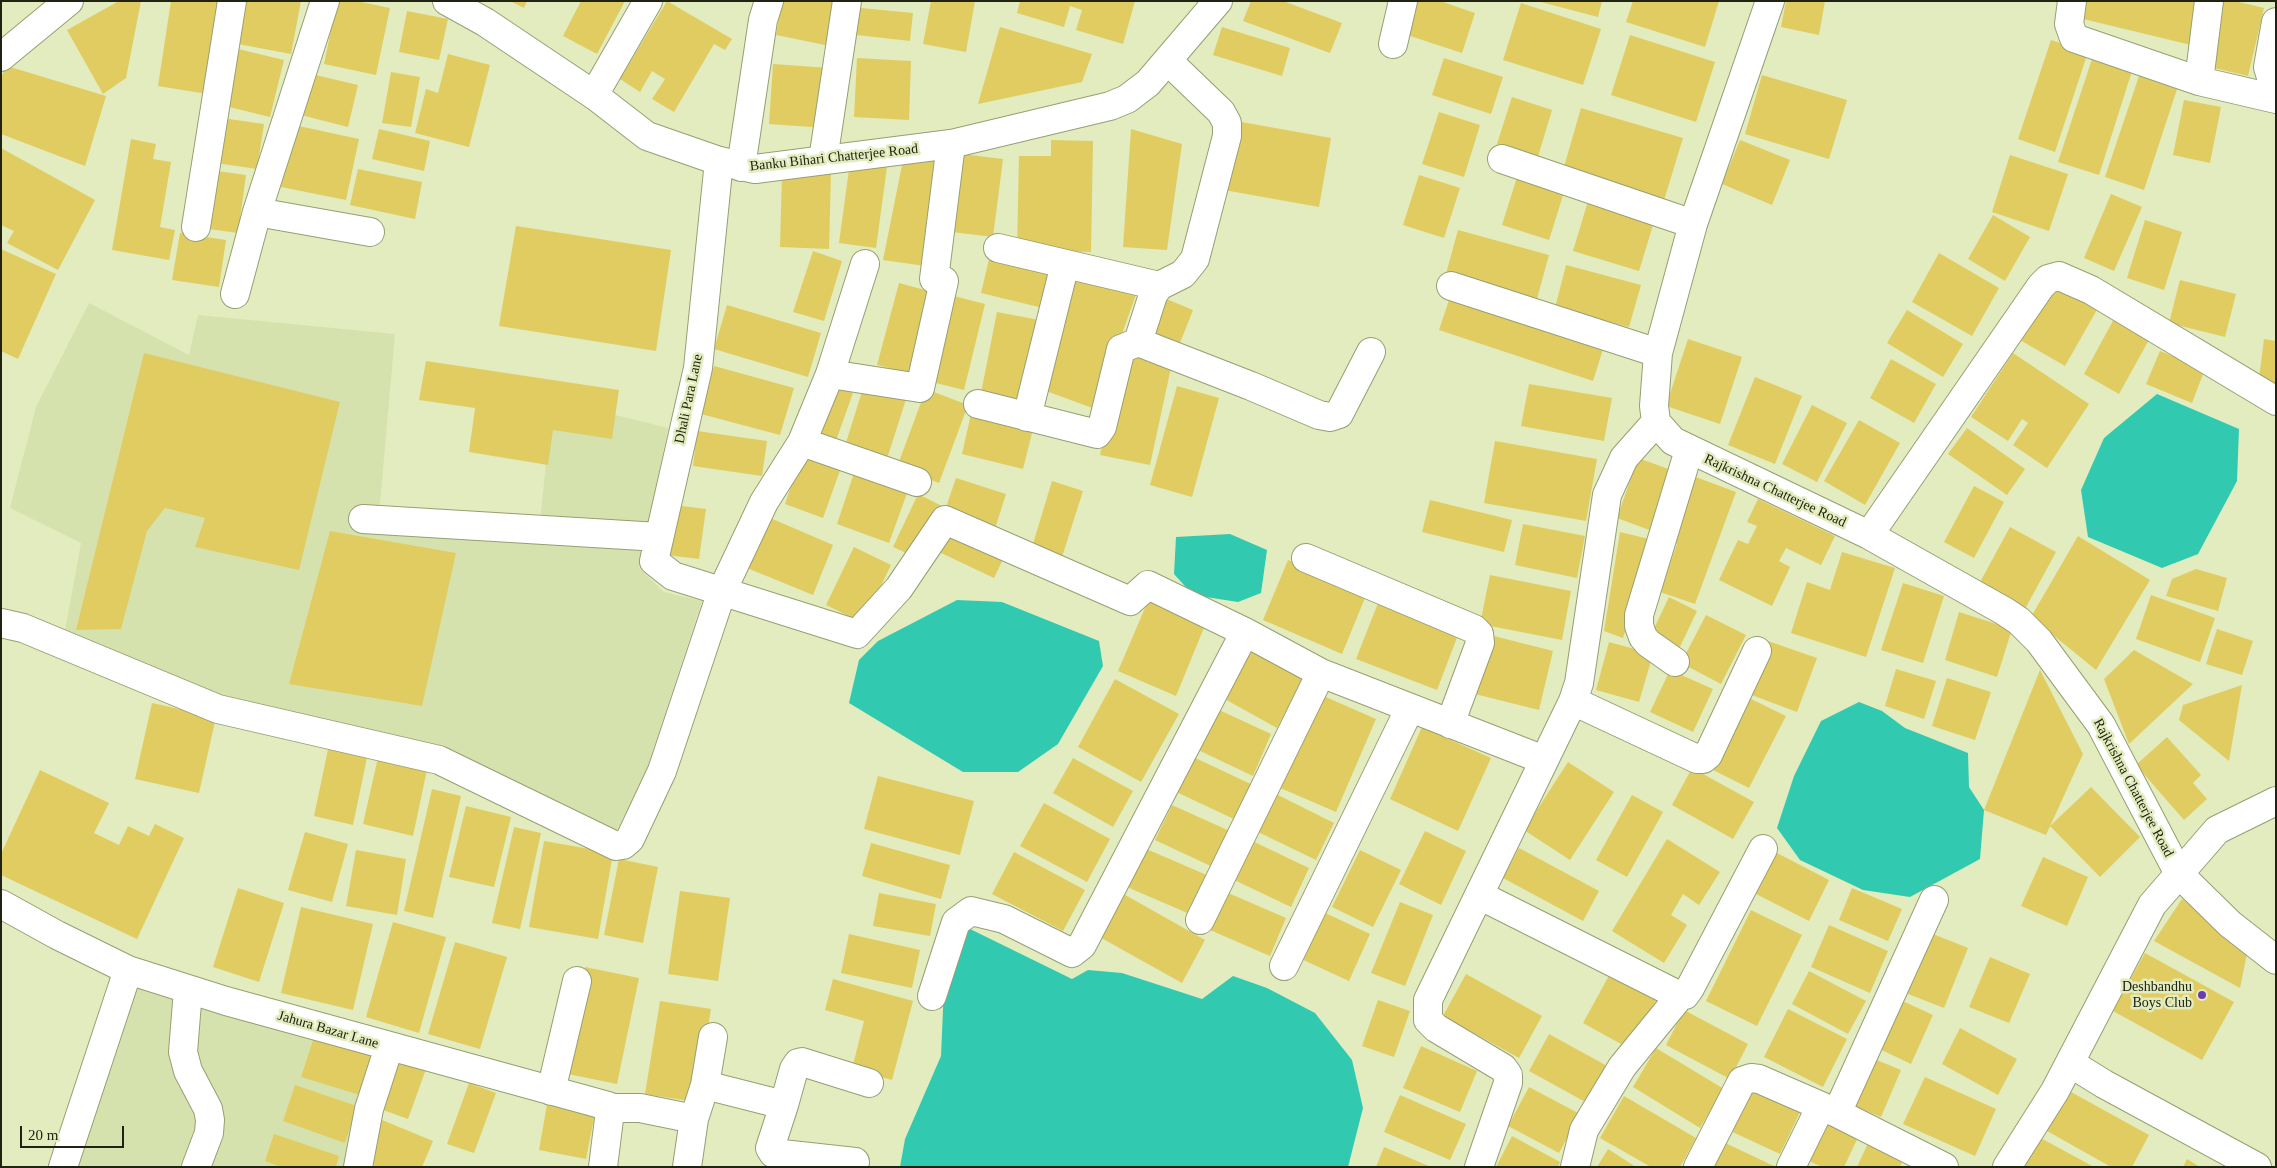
<!DOCTYPE html>
<html>
<head>
<meta charset="utf-8">
<style>
	body { margin:0 }
	#map { position:relative; width:2277px; height:1168px; overflow:hidden; background:#e2ecbe; font-family:Georgia,serif }
	canvas { display:block }
	.frame { position:absolute; inset:0; border:2px solid #202312; pointer-events:none }
	.scale { position:absolute; left:20px; top:1126px; width:104px; height:22px; box-sizing:border-box; border:2px solid #202312; border-top:0; padding-left:6px; font-size:15px; line-height:18px; white-space:nowrap; color:#202312; -webkit-text-stroke:4px #e2ecbe; paint-order:stroke }
</style>
</head>
<body>
<div id="map">
<canvas width="2277" height="1168"></canvas>
<div class="frame"></div>
<div class="scale">20 m</div>
</div>
<script>
const ctx = document.querySelector('canvas').getContext('2d');
ctx.lineJoin = 'round';
function fill(path, color) {
  ctx.fillStyle = color;
  ctx.fill(path, 'evenodd');
}
function poly(rows) {
  const path = new Path2D();
  for (const r of rows) {
    path.moveTo(r[0], r[1]);
    for (let i = 2; i < r.length; i += 2) path.lineTo(r[i], r[i + 1]);
  }
  return path;
}
function strokePath(path, color, width, dash) {
  ctx.strokeStyle = color;
  ctx.lineWidth = width;
  ctx.lineCap = dash ? 'butt' : 'round';
  ctx.setLineDash(dash || []);
  ctx.stroke(path);
}
function drawText(font, color, halo, rows, align = 'center') {
  ctx.font = font + ' Georgia,serif';
  ctx.lineWidth = 5;
  ctx.setLineDash([]);
  ctx.textBaseline = 'middle';
  ctx.strokeStyle = halo;
  ctx.fillStyle = color;
  for (const [text, x, y, turn = 0] of rows) {
    ctx.save();
    ctx.translate(x, y);
    ctx.rotate((+turn || 0) * Math.PI / 180);
    ctx.textAlign = isNaN(turn) ? turn : align;
    if (halo) ctx.strokeText(text, 0, 0);
    ctx.fillText(text, 0, 0);
    ctx.restore();
  }
}
fill(poly([
	[89,303,189,355,198,315,395,334,378,526,538,541,546,463,531,394,668,428,639,568,664,592,702,601,646,772,607,849,450,776,223,709,64,636,81,543,10,508,36,407],
	[131,980,385,1050,351,1167,71,1167]
]), '#d6e2ad');
fill(poly([
	[2157,394,2239,429,2237,481,2198,554,2162,568,2088,537,2081,490,2104,438],
	[1230,534,1267,550,1261,593,1238,602,1193,595,1174,574,1176,537],
	[957,600,1002,602,1099,641,1103,666,1058,744,1018,772,963,772,849,703,859,660,878,641],
	[1859,702,1882,711,1905,728,1968,753,1969,787,1984,810,1980,859,1910,897,1863,890,1800,860,1777,828,1794,776,1821,721],
	[966,927,1072,979,1088,970,1122,973,1202,999,1233,976,1267,988,1315,1013,1352,1060,1363,1108,1348,1167,900,1167,905,1139,941,1056,945,963]
]), '#31cab0');
fill(poly([
	[119,1,141,1,126,78,103,94,67,30],
	[171,1,221,1,207,94,158,86],
	[246,1,301,1,291,54,238,44],
	[337,1,356,1,390,8,376,75,324,64],
	[510,1,527,1,524,8],
	[581,1,625,1,597,54,563,36],
	[667,1,732,39,725,50,714,44,674,112,652,99,665,79,652,71,640,92,620,79],
	[782,1,845,1,835,47,776,35],
	[931,1,975,1,966,52,923,44],
	[1020,1,1135,1,1123,44,1076,30,1082,10,1070,6,1064,27,1017,13],
	[1251,1,1283,1,1342,23,1330,53,1243,21],
	[1411,1,1440,1,1475,13,1462,53,1401,33],
	[1537,1,1602,1,1598,17],
	[1633,1,1719,1,1705,47,1626,22],
	[1786,1,1825,1,1819,35,1781,27],
	[2083,1,2202,1,2191,45,2079,18],
	[2222,1,2235,1,2264,8,2248,76,2206,66],
	[1521,3,1601,29,1583,85,1503,60],
	[851,7,913,13,910,41,848,34],
	[407,11,448,19,439,60,399,52],
	[1000,27,1092,54,1082,82,978,104],
	[1222,27,1290,48,1282,76,1213,55],
	[1630,35,1715,62,1696,122,1611,95],
	[2051,40,2088,52,2055,152,2018,139],
	[238,49,284,60,270,117,225,106],
	[448,54,490,65,469,147,415,133,426,89,438,93],
	[857,58,911,61,909,120,854,117],
	[1444,58,1503,77,1491,114,1432,95],
	[2092,59,2132,71,2099,175,2058,162],
	[773,64,830,68,826,128,769,124],
	[7,66,106,96,85,166,1,134,1,77],
	[391,72,420,77,411,127,382,123],
	[307,73,358,85,348,127,297,114],
	[1762,75,1847,100,1829,159,1745,134],
	[2139,76,2177,89,2144,190,2105,177],
	[1512,97,1552,110,1537,160,1496,147],
	[2184,100,2221,107,2210,163,2173,155],
	[1581,108,1683,138,1662,207,1561,177],
	[1439,112,1480,125,1464,177,1422,164],
	[222,118,264,124,257,169,216,163],
	[1236,121,1331,138,1319,207,1224,190],
	[294,125,359,139,346,200,281,187],
	[379,129,430,141,424,171,372,159],
	[1131,129,1182,144,1167,250,1123,247],
	[131,139,156,144,153,159,171,162,160,227,175,230,169,260,112,250],
	[1051,140,1093,141,1091,252,1017,250,1019,156,1051,156],
	[1740,140,1790,160,1772,205,1722,184],
	[1,148,95,200,58,270,7,243,14,231,1,225],
	[941,153,925,266,883,260,903,160],
	[954,153,1003,159,993,237,944,231],
	[2010,155,2068,174,2049,231,1992,212],
	[850,162,887,167,876,248,839,243],
	[358,169,422,182,415,219,350,205],
	[210,170,246,175,238,233,202,228],
	[831,173,829,249,780,247,782,174],
	[1518,174,1565,189,1549,240,1502,225],
	[1419,175,1460,188,1444,238,1403,225],
	[2111,194,2142,207,2114,271,2084,258],
	[1588,201,1654,222,1639,271,1573,251],
	[1993,215,2030,237,2005,281,1968,259],
	[2145,220,2182,232,2164,290,2127,278],
	[516,226,671,250,656,351,499,326],
	[1458,230,1549,255,1535,306,1444,281],
	[180,233,226,240,219,287,172,280],
	[1,249,56,274,18,359,1,351],
	[813,251,842,261,824,321,793,312],
	[991,251,1057,268,1047,309,981,293],
	[1939,253,1999,288,1972,336,1912,302],
	[1566,265,1641,285,1629,327,1555,308],
	[1068,266,1137,292,1095,409,1038,388],
	[2180,280,2236,294,2225,337,2169,323],
	[2053,282,2098,308,2065,366,2020,340],
	[899,283,936,293,914,374,877,365],
	[1453,288,1606,340,1593,381,1439,330],
	[946,294,985,304,964,390,924,380],
	[1164,298,1193,310,1178,348,1149,336],
	[727,305,821,333,808,377,714,349],
	[1907,310,1963,344,1943,377,1887,343],
	[997,312,1039,320,1023,401,981,393],
	[2114,319,2150,338,2119,394,2084,374],
	[1688,339,1742,357,1720,424,1666,406],
	[2264,339,2276,341,2276,389,2258,386],
	[2160,351,2205,369,2192,403,2146,384],
	[1122,352,1172,363,1150,465,1100,455],
	[144,353,340,402,299,570,195,547,205,518,165,508,147,531,121,629,76,630],
	[2013,353,2089,404,2047,468,2013,445,2028,423,2022,419,2008,441,1971,417],
	[1891,359,1936,384,1914,423,1870,398],
	[426,361,619,390,612,439,553,430,548,465,469,452,475,408,419,400],
	[714,366,794,388,780,435,701,414],
	[1755,377,1802,396,1775,464,1728,445],
	[865,382,907,396,886,462,844,449],
	[828,384,853,393,833,449,808,440],
	[1529,384,1612,398,1604,441,1521,426],
	[1177,386,1219,398,1192,497,1150,485],
	[926,389,968,405,939,483,897,467],
	[1812,405,1847,423,1817,482,1782,464],
	[971,414,1033,429,1023,469,962,454],
	[1859,420,1900,443,1865,505,1824,481],
	[1967,428,2025,469,2007,495,1948,454],
	[697,431,767,441,762,476,693,466],
	[1495,441,1597,459,1586,521,1484,503],
	[804,448,843,462,823,518,785,504],
	[1638,458,1674,471,1652,531,1617,518],
	[856,467,910,485,889,543,837,524],
	[1693,476,1736,492,1695,604,1660,592,1677,544,1669,542],
	[956,478,1006,494,994,532,943,516],
	[1052,481,1083,491,1062,557,1032,547],
	[1974,486,2004,502,1974,558,1944,542],
	[918,494,942,506,917,558,893,547],
	[1758,499,1835,536,1821,565,1786,548,1779,561,1790,567,1772,606,1719,580,1738,540,1748,544,1757,526,1747,522],
	[1430,500,1512,520,1504,552,1422,532],
	[674,505,706,509,699,559,667,555],
	[768,517,833,545,813,595,747,568],
	[1523,524,1585,536,1577,578,1515,565],
	[952,525,1007,551,994,578,939,552],
	[2010,527,2056,552,2025,609,1979,584],
	[330,531,456,553,422,706,289,684],
	[1620,532,1653,540,1623,638,1604,631],
	[2078,536,2150,580,2096,670,2031,617],
	[854,547,891,565,863,623,826,605],
	[1842,552,1895,568,1866,657,1791,633,1807,582,1830,590],
	[1288,560,1367,593,1342,654,1263,620],
	[2196,569,2227,578,2218,611,2166,596,2172,579],
	[1490,575,1571,591,1562,640,1480,624],
	[1903,583,1944,596,1923,663,1881,650],
	[1151,594,1208,618,1176,696,1118,671],
	[2151,595,2215,618,2200,662,2136,639],
	[1669,597,1697,611,1678,651,1650,637],
	[1378,603,1458,635,1437,690,1356,659],
	[1959,612,2012,629,1997,677,1945,660],
	[1706,615,1746,635,1721,684,1681,663],
	[2217,629,2253,641,2242,675,2206,664],
	[1490,635,1553,651,1539,710,1475,694],
	[1768,641,1817,658,1797,712,1749,694],
	[1609,642,1653,654,1639,702,1596,690],
	[1251,643,1306,674,1277,728,1221,697],
	[2134,650,2193,684,2129,744,2104,679],
	[1896,669,1936,681,1924,719,1885,706],
	[1670,670,1713,689,1693,732,1650,712],
	[2040,670,2083,754,2046,835,1984,810],
	[1947,678,1991,692,1975,740,1932,726],
	[1115,679,1179,714,1141,782,1078,747],
	[2242,685,2229,761,2179,720,2183,705],
	[1319,694,1376,719,1336,812,1278,787],
	[1747,697,1786,716,1749,788,1711,769],
	[152,703,216,717,199,793,135,779],
	[1215,708,1271,734,1253,776,1196,749],
	[1422,727,1491,758,1458,831,1390,799],
	[2167,737,2201,775,2193,783,2207,799,2184,820,2136,765],
	[330,740,369,748,353,825,314,816],
	[379,753,428,765,413,836,363,824],
	[1189,755,1255,786,1238,821,1172,790],
	[1073,758,1133,791,1113,827,1053,793],
	[1568,762,1614,792,1570,860,1524,830],
	[1692,768,1754,802,1733,839,1672,805],
	[40,770,109,803,94,833,119,845,128,826,149,836,155,824,184,838,137,939,1,875,1,854],
	[878,776,974,801,960,855,864,829],
	[2091,787,2140,837,2100,877,2050,826],
	[432,789,461,796,433,918,404,911],
	[1276,794,1334,823,1316,860,1258,832],
	[1632,795,1663,812,1627,877,1596,860],
	[1044,803,1110,839,1087,882,1020,846],
	[1172,805,1234,833,1217,869,1155,840],
	[466,806,511,817,494,887,449,877],
	[514,827,541,833,520,929,492,923],
	[1425,831,1466,851,1441,905,1399,884],
	[305,832,348,844,332,902,288,890],
	[1248,839,1309,868,1291,907,1230,878],
	[1667,839,1720,872,1699,905,1683,894,1671,915,1687,925,1664,963,1612,931],
	[544,841,613,853,598,939,529,927],
	[871,843,950,865,941,899,862,876],
	[1144,848,1209,876,1192,915,1127,887],
	[1519,848,1599,891,1583,921,1503,878],
	[356,850,406,859,397,915,346,906],
	[1360,850,1401,870,1373,927,1332,907],
	[1014,852,1085,890,1063,931,992,894],
	[1777,853,1829,880,1809,921,1756,894],
	[2043,857,2088,877,2067,926,2021,906],
	[619,859,658,867,643,943,604,935],
	[238,888,284,903,259,982,213,967],
	[1852,888,1902,909,1888,941,1839,920],
	[680,891,730,898,718,981,668,974],
	[1120,892,1205,940,1182,983,1096,935],
	[1226,892,1286,918,1270,956,1210,930],
	[879,893,936,904,930,936,873,926],
	[2182,899,2249,944,2240,988,2154,941],
	[1400,902,1433,915,1405,986,1371,973],
	[301,907,373,924,353,1010,281,993],
	[1319,910,1370,934,1349,981,1297,957],
	[1751,910,1802,935,1757,1026,1706,1001],
	[393,922,446,937,419,1033,366,1017],
	[1829,925,1888,951,1870,993,1811,967],
	[1928,932,1968,948,1944,1008,1903,992],
	[849,934,920,950,912,988,841,973],
	[455,942,507,957,480,1049,428,1034],
	[2145,953,2234,1002,2202,1060,2113,1011],
	[1990,957,2030,974,2009,1023,1969,1007],
	[585,967,639,978,617,1084,563,1073],
	[1809,971,1866,1001,1848,1034,1792,1004],
	[1611,972,1658,997,1630,1049,1583,1023],
	[1466,974,1542,1016,1519,1058,1443,1016],
	[833,979,913,1001,892,1080,852,1069,864,1021,825,1010],
	[1896,998,1933,1015,1911,1064,1873,1046],
	[1378,1000,1410,1011,1394,1057,1362,1046],
	[660,1001,711,1009,696,1102,645,1094],
	[1788,1009,1847,1039,1823,1087,1764,1057],
	[1684,1010,1748,1044,1730,1079,1666,1045],
	[1960,1028,2017,1059,1998,1095,1942,1064],
	[315,1034,373,1053,360,1095,301,1077],
	[1549,1034,1609,1067,1589,1104,1529,1071],
	[1421,1046,1477,1071,1460,1112,1403,1088],
	[1656,1048,1724,1089,1700,1128,1633,1087],
	[1867,1056,1901,1070,1881,1117,1847,1103],
	[392,1057,426,1069,408,1119,375,1107],
	[1925,1077,1996,1109,1975,1156,1903,1124],
	[469,1083,496,1093,474,1153,447,1144],
	[1748,1084,1801,1110,1780,1154,1726,1129],
	[295,1085,357,1106,345,1143,283,1121],
	[1529,1087,1580,1114,1559,1153,1508,1126],
	[2062,1087,2149,1135,2132,1167,2111,1167,2040,1127],
	[1400,1095,1466,1124,1450,1160,1384,1132],
	[1624,1096,1696,1138,1680,1167,1651,1167,1600,1138],
	[548,1099,596,1108,586,1159,539,1150],
	[1822,1112,1861,1131,1844,1167,1822,1167,1801,1157],
	[382,1120,433,1141,422,1167,378,1167,366,1162],
	[274,1134,339,1156,336,1167,281,1167,265,1161],
	[2035,1135,2094,1167,2019,1167],
	[1512,1136,1560,1162,1558,1167,1496,1167],
	[1870,1139,1905,1156,1900,1167,1857,1167],
	[1719,1140,1776,1167,1706,1167],
	[1384,1147,1431,1167,1376,1167],
	[1608,1149,1636,1167,1597,1167],
	[2187,1159,2200,1167,2183,1167]
]), '#e1cc62');
const minor = poly([
	[1770,1,1693,224,1658,353,1654,406,1656,422,1673,441,1869,535,2004,611,2019,621,2039,641,2101,725,2179,874,2230,924,2276,960],
	[2072,1,2069,24,2074,38,2199,81,2276,99],
	[2276,22,2268,67,2273,84,2276,85],
	[1393,44,1403,1],
	[2199,81,2209,1],
	[594,95,648,1],
	[1502,159,1693,224],
	[823,160,847,1],
	[719,161,698,368,654,561,673,576,857,634,899,588,945,520,1130,601,1148,585,1245,632],
	[741,167,763,20,769,1],
	[257,212,370,232],
	[196,227,232,1],
	[998,248,1159,286],
	[1451,286,1658,353],
	[235,294,257,212,325,1],
	[1138,342,1251,386,1319,415,1330,417,1339,414,1371,352],
	[830,374,920,388,944,281,934,279,951,144],
	[978,404,1097,434,1102,427,1121,349,1138,342,1153,295,1159,286,1183,274,1195,259,1227,136,1227,123,1221,112,1168,61],
	[1027,417,1065,264],
	[802,442,917,482],
	[363,519,659,537],
	[1869,535,2041,286,2048,279,2059,276,2091,290,2276,401],
	[1306,558,1474,629,1479,634,1480,643,1450,724],
	[1,623,23,628,218,709,439,760,616,846,623,845,630,839,662,771,722,591,764,502,802,442,830,374,865,264],
	[1675,662,1648,643,1643,637,1639,626,1639,615,1689,450],
	[1573,701,1697,759,1703,759,1708,755,1757,651],
	[1479,895,1680,996,1685,995,1690,988,1763,849],
	[1,904,57,935,128,970,226,1001,608,1106,610,1111,603,1167],
	[1200,920,1321,673],
	[1284,966,1410,708],
	[188,990,183,1052,188,1071,208,1109,210,1120,209,1133,196,1167],
	[932,996,956,922,971,911,1004,919,1072,953,1082,945,1245,632,1321,673,1544,760],
	[2070,1063,2104,1084,2257,1167],
	[705,1085,784,1105,794,1069,798,1063,802,1062,869,1083],
	[551,1091,577,981],
	[784,1105,770,1148,773,1153,855,1162],
	[610,1108,640,1108,694,1119],
	[1837,1113,1934,900],
	[63,1167,128,970],
	[358,1167,369,1109,389,1047],
	[687,1167,694,1119,705,1085,713,1037],
	[1479,1167,1508,1083,1508,1075,1503,1068,1436,1028,1428,1020,1428,1000,1573,701,1579,683,1607,495,1624,458,1656,422],
	[1575,1167,1584,1130,1622,1067,1680,996],
	[1698,1167,1742,1081,1751,1078,1759,1079,1837,1113,1944,1167],
	[1791,1167,1821,1106],
	[2007,1167,2055,1091,2152,905,2217,830,2276,801]
]);
const major = poly([
	[447,1,485,22,594,95,647,136,719,161,755,169,951,144,1110,106,1127,99,1148,83,1218,1],
	[1,57,69,1]
]);
strokePath(minor, '#969f74', 30);
strokePath(major, '#969f74', 30);
strokePath(minor, '#fff', 28);
strokePath(major, '#fff', 28);
for (const [x, y, r, color] of [
	[2202,995,5,"#6c3bb2"]
]) {
  const dot = new Path2D();
  dot.arc(x, y, r, 0, 2 * Math.PI);
  ctx.fillStyle = color;
  ctx.fill(dot);
  strokePath(dot, '#e2ecbe', 2);
}
drawText('14px', '#202312', '#e2ecbe', [
	["Banku Bihari Chatterjee Road",834,158,-6],
	["Dhali Para Lane",689,399,-78],
	["Rajkrishna Chatterjee Road",1775,491,25],
	["Rajkrishna Chatterjee Road",2133,788,62],
	["Jahura Bazar Lane",328,1030,16]
]);
drawText('14px', '#202312', '#e2ecbe', [
	["Deshbandhu",2192,987],
	["Boys Club",2192,1003]
], 'right');
</script>
</body>
</html>
